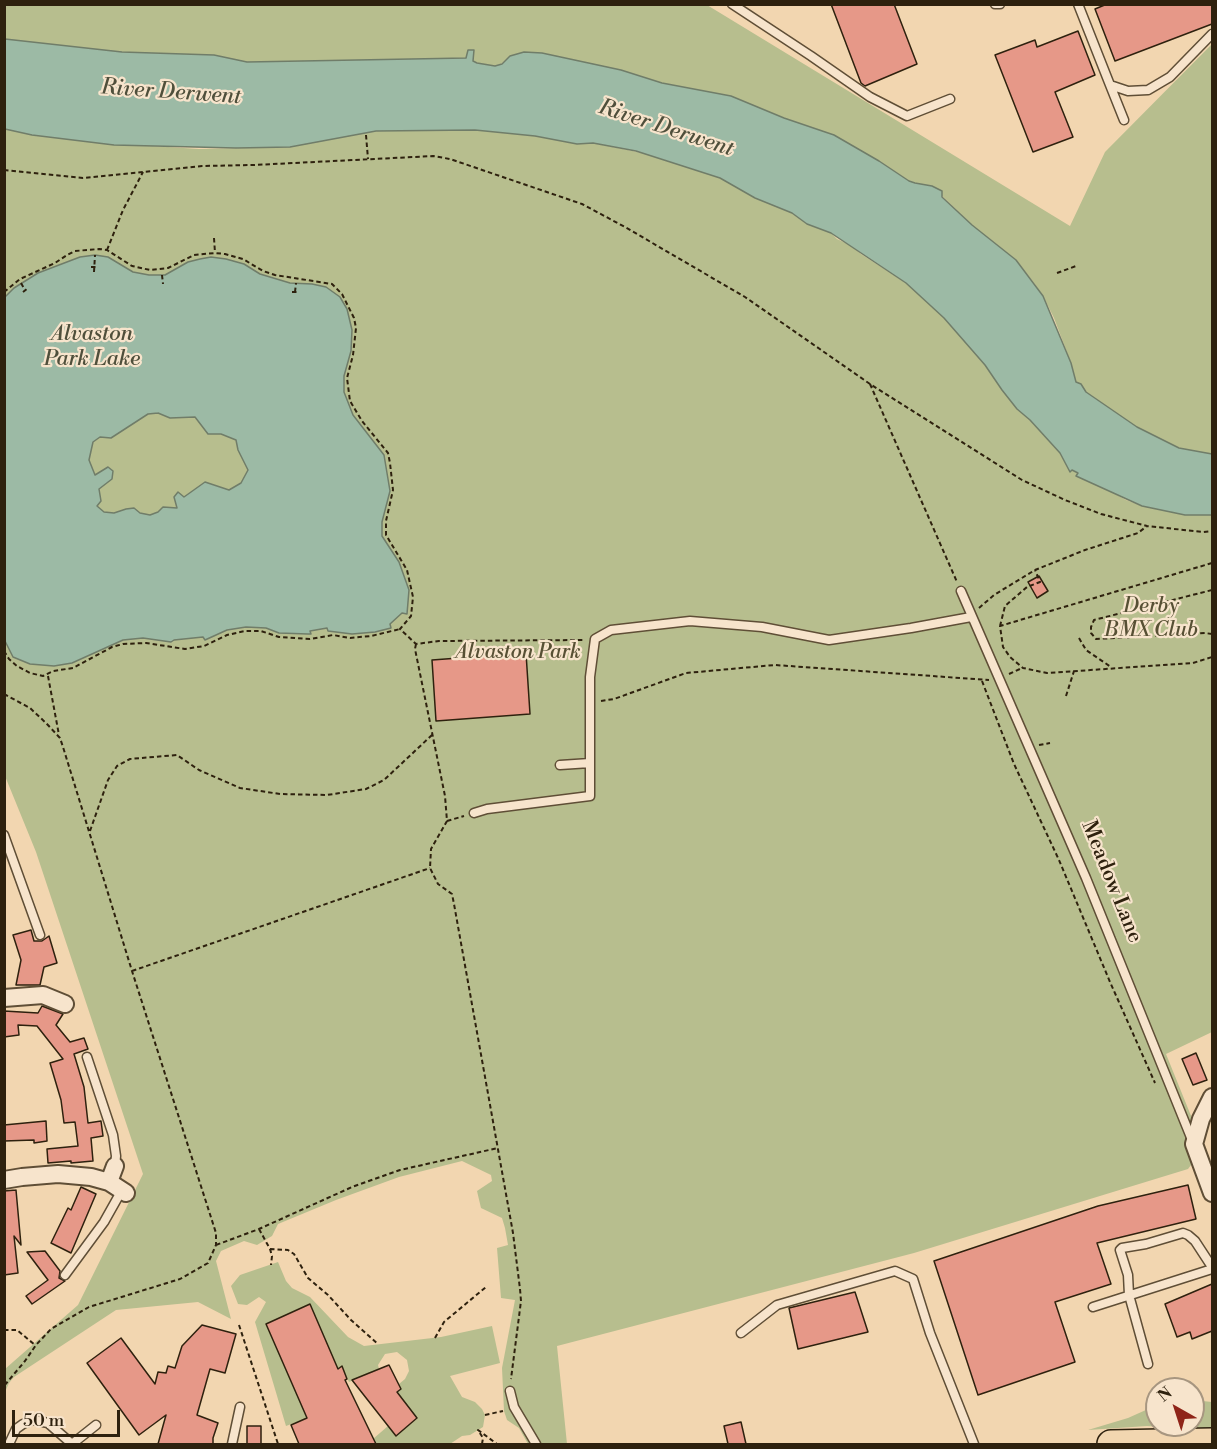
<!DOCTYPE html>
<html>
<head>
<meta charset="utf-8">
<style>
	body { margin:0 }
	#map { position:relative; width:1217px; height:1449px; overflow:hidden; background:#f2d6b0; font-family:"Libre Bodoni",serif }
	canvas { display:block }
	.frame { position:absolute; inset:0; border:6px solid #2e210e; pointer-events:none }
	.north { position:absolute; left:1145px; top:1377px; width:60px; height:60px; box-sizing:border-box; background:#f7e4cc; border:2px solid #a79680; border-radius:50%; rotate:321deg; font-size:16px; font-weight:700; line-height:24px; text-align:center; color:#2e210e }
	.north::after { content:''; display:block; margin:auto; width:21px; height:27px; background:#8f2418; clip-path:polygon(50% 0,100% 100%,50% 72%,0 100%) }
	.scale { position:absolute; left:12px; top:1410px; width:108px; height:27px; box-sizing:border-box; border:3px solid #2e210e; border-top:0; padding-left:8px; font-size:18px; line-height:21px; white-space:nowrap; color:#2e210e; -webkit-text-stroke:4px #f7e4cc; paint-order:stroke }
</style>
</head>
<body>
<div id="map">
<canvas width="1217" height="1449"></canvas>
<div class="frame"></div>
<div class="north">N</div>
<div class="scale">50 m</div>
</div>
<script>
const ctx = document.querySelector('canvas').getContext('2d');
ctx.lineJoin = 'round';
function fill(path, color) {
  ctx.fillStyle = color;
  ctx.fill(path, 'evenodd');
}
function poly(rows) {
  const path = new Path2D();
  for (const r of rows) {
    path.moveTo(r[0], r[1]);
    for (let i = 2; i < r.length; i += 2) path.lineTo(r[i], r[i + 1]);
  }
  return path;
}
function strokePath(path, color, width, dash) {
  ctx.strokeStyle = color;
  ctx.lineWidth = width;
  ctx.lineCap = dash ? 'butt' : 'round';
  ctx.setLineDash(dash || []);
  ctx.stroke(path);
}
function drawText(font, color, halo, rows, align = 'center') {
  ctx.font = font + ' "Libre Bodoni",serif';
  ctx.lineWidth = 4.5;
  ctx.setLineDash([]);
  ctx.textBaseline = 'middle';
  ctx.strokeStyle = halo;
  ctx.fillStyle = color;
  for (const [text, x, y, turn = 0] of rows) {
    ctx.save();
    ctx.translate(x, y);
    ctx.rotate((+turn || 0) * Math.PI / 180);
    ctx.textAlign = isNaN(turn) ? turn : align;
    if (halo) ctx.strokeText(text, 0, 0);
    ctx.fillText(text, 0, 0);
    ctx.restore();
  }
}
fill(poly([
	[4,5,707,5,1070,226,1105,152,1212,44,1212,454,1179,448,1137,427,1086,392,1081,384,1076,382,1071,363,1054,318,1043,296,1034,283,1016,260,972,225,932,186,915,183,909,181,879,161,834,135,784,118,731,96,662,83,621,70,532,52,510,56,501,64,495,66,477,63,473,61,469,50,467,58,247,62,214,55,122,52,31,43,5,39],
	[5,129,90,142,199,149,290,147,376,131,475,130,535,136,577,144,593,143,652,155,720,178,755,198,792,213,807,224,831,233,837,239,852,246,861,254,906,283,944,318,985,365,1002,390,1017,409,1030,420,1060,453,1070,472,1071,469,1126,500,1142,506,1185,515,1212,515,1212,1032,1166,1054,1204,1148,1188,1169,914,1253,557,1346,567,1444,528,1444,519,1428,507,1420,504,1411,502,1368,515,1300,501,1298,497,1248,508,1245,505,1228,502,1218,481,1208,477,1191,492,1181,491,1175,462,1161,399,1177,336,1200,278,1224,272,1236,257,1245,244,1241,221,1251,216,1261,231,1319,198,1302,116,1310,14,1377,9,1383,5,1392,5,1369,78,1305,143,1174,36,852,5,776],
	[278,1262,286,1281,292,1288,310,1297,348,1337,364,1346,441,1337,492,1326,500,1363,450,1376,462,1397,475,1402,482,1409,485,1415,483,1427,470,1435,462,1436,450,1444,375,1444,373,1439,388,1426,396,1436,417,1419,397,1392,401,1389,399,1384,405,1379,409,1371,407,1360,397,1352,385,1354,378,1365,379,1369,349,1382,342,1367,338,1369,267,1324,307,1418,286,1426,255,1322,266,1302,259,1297,247,1305,238,1304,231,1286,240,1275],
	[1193,1400,1212,1402,1212,1430,1147,1426,1088,1430,1128,1418,1157,1405,1157,1425,1193,1425]
]), '#b7be8e');
const water = poly([
	[5,39,122,52,214,55,247,62,466,58,468,50,474,50,473,61,477,63,495,66,502,64,510,56,524,52,542,53,621,70,662,83,731,96,784,118,834,135,879,161,909,181,915,183,932,186,942,191,942,197,972,225,1016,260,1043,296,1071,363,1076,382,1081,384,1086,392,1137,427,1179,448,1212,454,1212,515,1185,515,1142,506,1076,476,1078,473,1072,470,1070,472,1060,453,1030,420,1017,409,1002,390,985,365,944,318,906,283,831,233,807,224,792,213,755,198,720,178,636,151,593,143,577,144,535,136,475,130,376,131,290,147,236,148,114,145,32,135,5,129,5,39],
	[95,255,108,257,133,272,149,275,165,275,188,262,200,259,211,257,226,259,244,264,260,274,290,283,312,284,326,287,340,297,347,309,352,330,351,351,344,376,344,392,353,415,384,455,390,491,382,522,382,536,399,562,409,590,407,614,402,613,390,624,391,628,375,632,352,634,328,631,327,628,310,631,311,634,308,634,279,633,266,628,246,627,227,630,205,640,203,637,174,640,171,642,143,638,123,640,72,663,54,666,30,664,13,657,4,639,5,297,14,288,38,273,80,257,95,255],
	[158,413,170,418,195,417,208,434,221,434,236,440,238,450,248,470,241,483,229,490,205,482,184,497,178,492,174,497,177,508,163,507,158,512,150,515,140,513,134,508,126,509,114,513,104,512,97,506,101,501,99,489,112,479,113,471,108,467,95,475,89,460,93,442,100,437,111,438,148,414,158,413]
]);
fill(water, '#9cbaa5');
strokePath(water, '#707d69', 1.5);
const building = poly([
	[831,4,894,4,917,64,865,86,861,83,831,4],
	[1107,4,1212,4,1212,24,1115,61,1095,9,1107,4],
	[1078,31,1095,75,1055,92,1073,137,1033,152,995,55,1035,40,1037,47,1078,31],
	[1039,576,1048,591,1037,598,1028,582,1039,576],
	[526,653,530,714,436,721,432,660,526,653],
	[31,930,34,941,42,941,49,936,57,963,44,967,40,985,16,985,21,960,13,935,31,930],
	[42,1006,63,1014,56,1025,70,1042,84,1038,88,1049,74,1054,84,1087,88,1123,101,1121,103,1136,91,1138,93,1161,71,1163,71,1161,48,1163,47,1149,78,1146,75,1122,64,1123,61,1100,50,1063,63,1059,37,1026,18,1025,19,1035,4,1037,4,1011,38,1013,42,1006],
	[1196,1053,1207,1080,1193,1085,1182,1059,1196,1053],
	[46,1121,47,1141,34,1143,34,1140,4,1141,4,1125,46,1121],
	[1188,1185,1196,1219,1097,1243,1111,1284,1055,1302,1075,1362,978,1395,934,1261,1098,1206,1188,1185],
	[81,1187,96,1194,71,1253,51,1243,68,1208,71,1210,81,1187],
	[16,1190,21,1245,14,1236,18,1273,4,1275,4,1191,16,1190],
	[45,1251,60,1271,59,1278,65,1281,32,1304,26,1296,48,1280,27,1252,45,1251],
	[1212,1284,1212,1331,1192,1339,1190,1332,1177,1337,1165,1304,1212,1284],
	[855,1292,868,1332,798,1349,789,1308,855,1292],
	[310,1304,338,1369,342,1366,347,1379,345,1380,376,1444,299,1444,291,1425,307,1418,266,1324,310,1304],
	[202,1325,236,1334,225,1373,210,1369,197,1415,218,1423,213,1438,213,1444,158,1444,166,1415,139,1435,87,1363,121,1338,155,1384,158,1372,166,1373,168,1366,175,1368,182,1346,202,1325],
	[389,1365,401,1389,397,1392,417,1418,396,1436,352,1380,389,1365],
	[741,1422,746,1444,728,1444,724,1426,741,1422],
	[247,1426,261,1426,261,1444,247,1444,247,1426]
]);
fill(building, '#e69888');
strokePath(building, '#2e210e', 1.5);
const lane = poly([
	[732,4,811,56,870,97,907,116,950,99],
	[995,4,1000,4],
	[1078,4,1110,85,1128,91,1148,90,1170,77,1212,34],
	[1110,85,1124,120],
	[961,591,1086,878,1192,1140],
	[560,765,590,763],
	[474,813,487,809,590,796,590,677,595,639,611,630,690,621,762,627,829,640,911,628,971,617],
	[4,835,40,935],
	[87,1057,113,1135,116,1156,115,1166],
	[65,1275,104,1222,122,1190],
	[1093,1307,1212,1269],
	[741,1333,777,1305,895,1271,913,1279,930,1333,974,1444],
	[1148,1364,1129,1295,1128,1275,1120,1250,1122,1248,1146,1244,1183,1233,1188,1235,1195,1241,1212,1267],
	[510,1391,514,1407,536,1444],
	[9,1444,16,1429,23,1424,33,1420,48,1423,72,1444],
	[72,1444,96,1425],
	[232,1444,240,1407]
]);
const street = poly([
	[4,998,43,995,65,1004],
	[1212,1097,1201,1119,1194,1144,1212,1193],
	[4,1180,22,1177,58,1174,91,1177,109,1182,126,1193],
	[109,1182,115,1166]
]);
const primary = poly([
	[1111,1444,1212,1442]
]);
strokePath(lane, '#5f4e36', 11);
strokePath(street, '#5f4e36', 20);
strokePath(primary, '#2e210e', 30);
strokePath(poly([
	[366,135,368,159],
	[4,170,83,178,202,166,253,165,433,156,450,159,582,204,625,227,745,297,870,384,1022,480,1065,500,1101,514,1147,526,1203,532,1212,531],
	[214,238,215,253],
	[107,250,123,210,143,172],
	[91,267,98,267],
	[94,272,95,255],
	[1057,273,1076,266],
	[162,275,163,284],
	[21,283,25,290],
	[4,292,20,279,55,263,67,255,75,251,99,249,107,250,132,266,150,270,168,268,194,255,215,253,225,254,243,259,263,271,275,275,332,284,342,294,354,318,356,328,353,355,347,378,350,401,362,421,388,453,390,463,393,490,386,521,386,535,407,570,413,597,411,616,400,629,416,644,439,641,583,640],
	[23,292,28,288],
	[292,292,298,292],
	[295,292,296,283],
	[870,384,957,582],
	[1212,563,1000,626,1003,647,1010,657,1023,668,1047,673,1193,663,1212,657],
	[1212,590,1094,620,1091,627,1091,633,1096,639,1205,633,1212,634],
	[979,608,994,595,1035,570,1085,550,1138,533,1147,526],
	[1000,626,1005,606,1027,587,1040,582,1035,570],
	[1079,638,1086,650,1111,667],
	[416,644,415,649,445,796,447,821,431,849,430,868,438,884,452,894,454,904,513,1233,520,1289,521,1301,511,1379],
	[4,651,9,659,17,666,30,673,43,676,53,671,73,668,112,647,123,644,146,643,185,649,204,646,227,635,245,631,261,631,279,637,310,639,333,635,350,638,371,636,400,629],
	[1009,674,1022,668],
	[48,676,59,735],
	[982,681,1014,764,1059,860,1110,982,1155,1083],
	[4,694,30,708,46,723,60,738,63,747,132,971,216,1233,216,1245,208,1263,180,1279,89,1307,51,1329,36,1345,25,1361,4,1386],
	[1066,696,1074,671],
	[601,701,614,699,686,673,775,665,989,680],
	[1039,745,1050,743],
	[447,821,464,816],
	[90,831,108,780,117,766,130,759,177,755,199,770,240,788,280,794,327,795,366,789,384,780,432,735],
	[132,971,430,868],
	[259,1229,270,1249,272,1256,271,1265],
	[216,1245,259,1229,352,1187,400,1170,498,1148],
	[270,1249,288,1250,294,1254,308,1278,328,1295,351,1320,378,1344],
	[239,1325,278,1444],
	[4,1330,17,1330,35,1345],
	[435,1338,444,1322,486,1287],
	[485,1415,503,1411],
	[482,1444,483,1438,478,1430,497,1444]
]), '#2e210e', 2, [4.5, 3]);
strokePath(lane, '#f7e4cc', 8);
strokePath(street, '#f7e4cc', 16);
strokePath(primary, '#f2d6b0', 27);
drawText('italic 21px', '#575034', '#f7e4cc', [
	["Derby",1151,607],
	["BMX Club",1151,631],
	["Alvaston Park",518,653]
]);
drawText('21px', '#2e210e', '#f7e4cc', [
	["Meadow Lane",1111,882,68]
]);
drawText('italic 22px', '#4f4f3b', '#f7e4cc', [
	["River Derwent",171,93,4],
	["River Derwent",666,129,18],
	["Alvaston",92,335],
	["Park Lake",92,360]
]);
</script>
</body>
</html>
